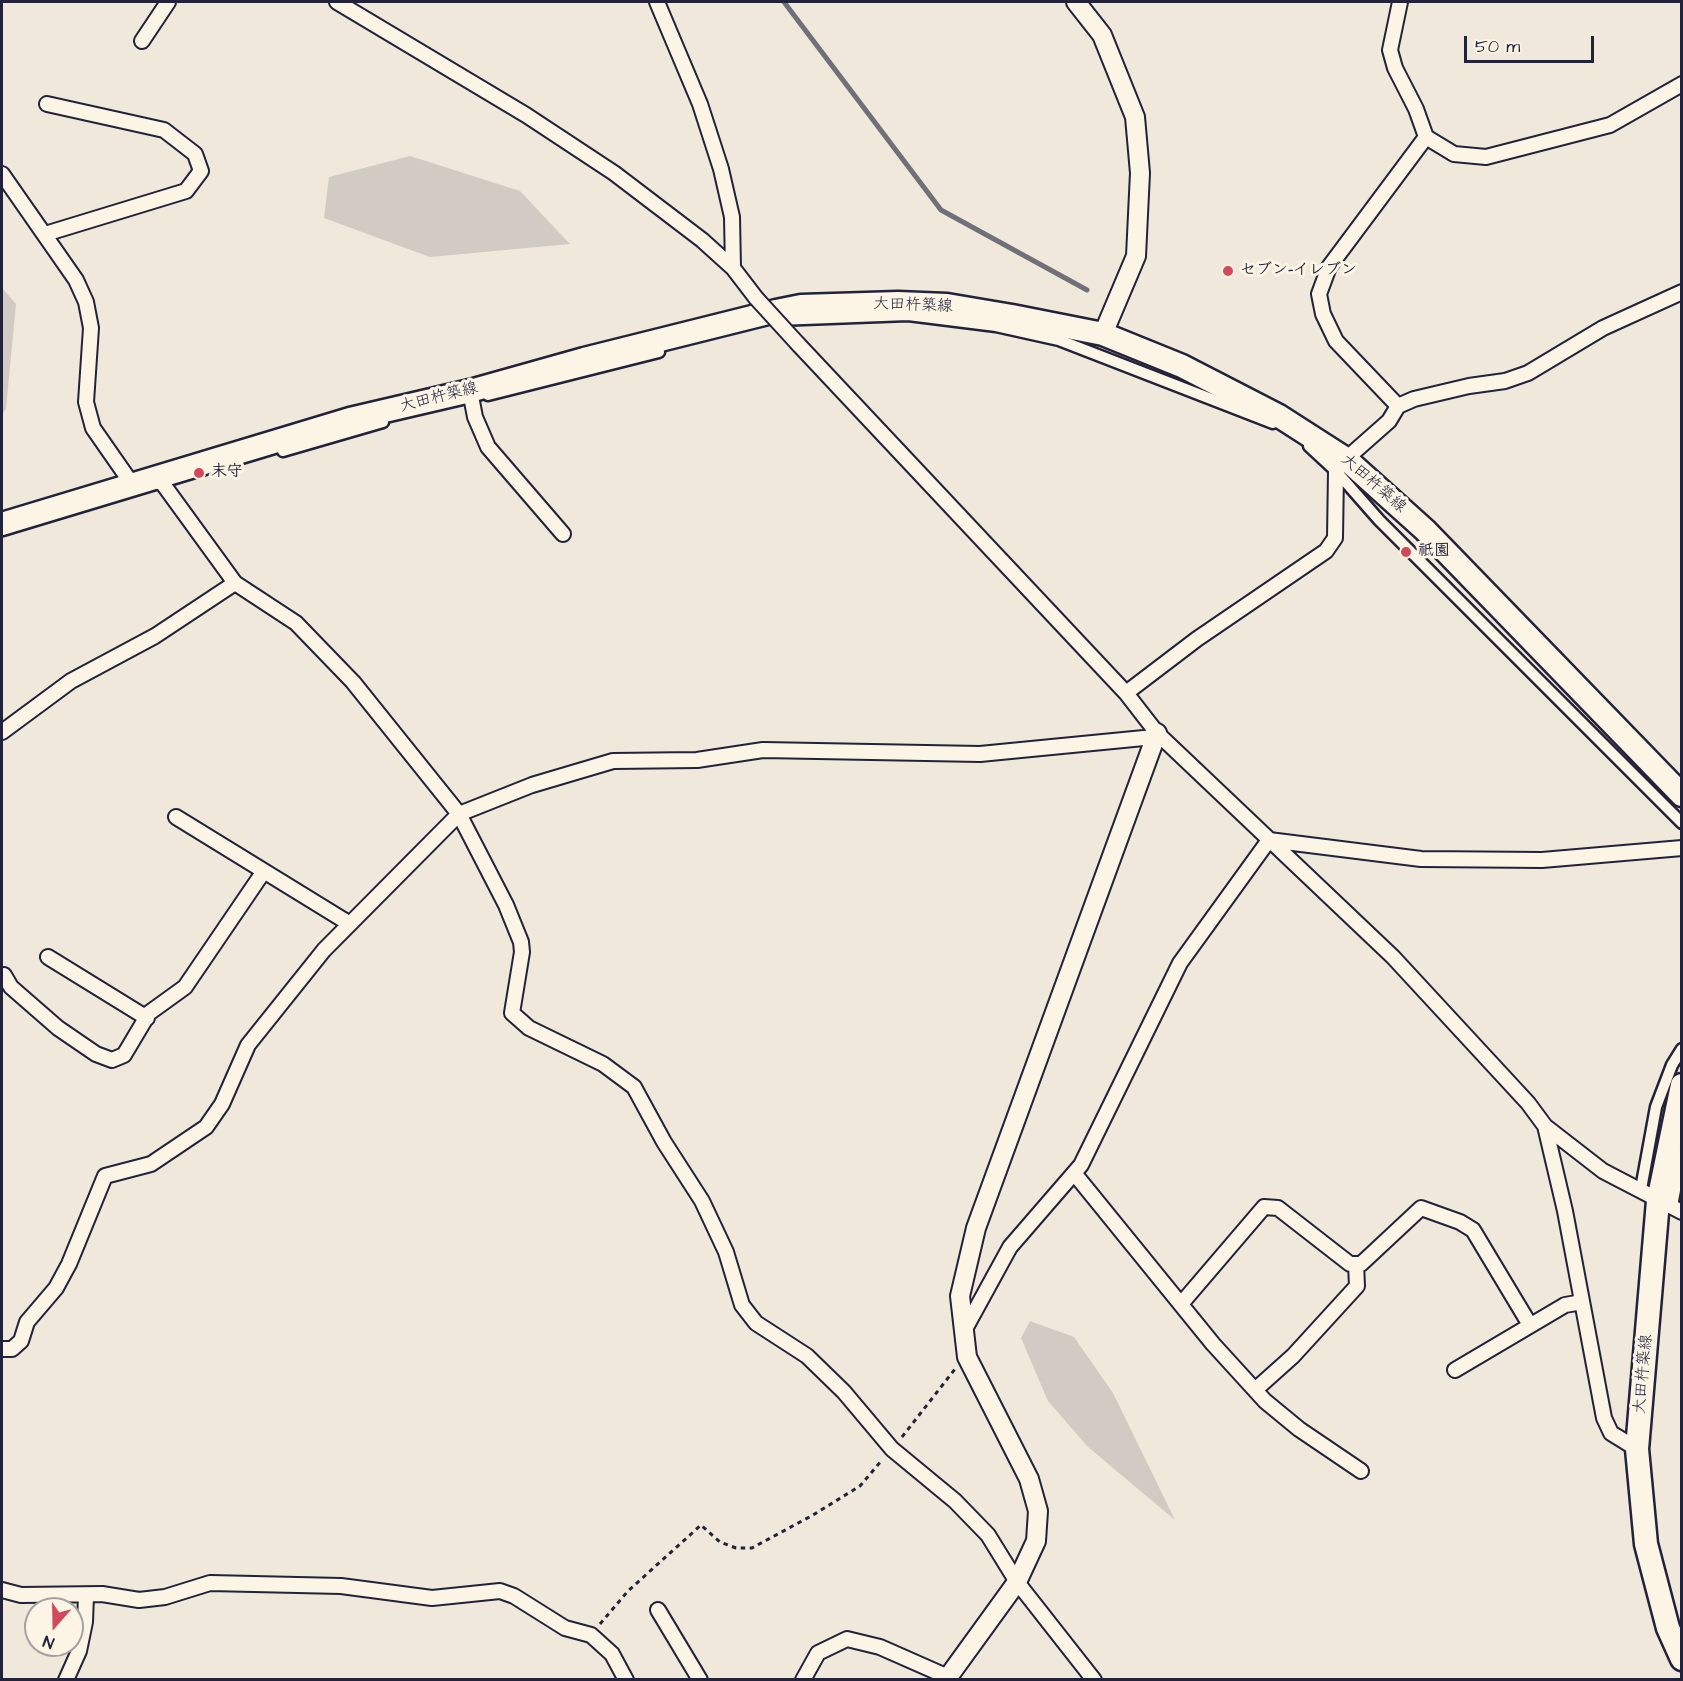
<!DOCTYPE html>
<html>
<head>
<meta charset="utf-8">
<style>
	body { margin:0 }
	#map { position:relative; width:1683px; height:1681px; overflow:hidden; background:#efe8db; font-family:"Architects Daughter",sans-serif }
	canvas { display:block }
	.frame { position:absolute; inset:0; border:3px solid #22223b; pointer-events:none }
	.north { position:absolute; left:24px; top:1597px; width:60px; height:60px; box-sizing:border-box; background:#fcf5e5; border:2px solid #a5a1a1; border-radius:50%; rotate:200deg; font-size:16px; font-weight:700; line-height:24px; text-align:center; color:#22223b }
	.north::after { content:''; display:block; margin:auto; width:21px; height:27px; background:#d1495b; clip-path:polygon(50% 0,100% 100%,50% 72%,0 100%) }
	.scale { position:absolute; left:1464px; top:36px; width:130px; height:27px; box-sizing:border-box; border:3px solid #22223b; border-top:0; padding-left:8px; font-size:18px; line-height:21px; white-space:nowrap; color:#22223b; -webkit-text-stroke:4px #fcf5e5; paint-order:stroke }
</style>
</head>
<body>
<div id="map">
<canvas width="1683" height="1681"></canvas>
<div class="frame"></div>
<div class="north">N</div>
<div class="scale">50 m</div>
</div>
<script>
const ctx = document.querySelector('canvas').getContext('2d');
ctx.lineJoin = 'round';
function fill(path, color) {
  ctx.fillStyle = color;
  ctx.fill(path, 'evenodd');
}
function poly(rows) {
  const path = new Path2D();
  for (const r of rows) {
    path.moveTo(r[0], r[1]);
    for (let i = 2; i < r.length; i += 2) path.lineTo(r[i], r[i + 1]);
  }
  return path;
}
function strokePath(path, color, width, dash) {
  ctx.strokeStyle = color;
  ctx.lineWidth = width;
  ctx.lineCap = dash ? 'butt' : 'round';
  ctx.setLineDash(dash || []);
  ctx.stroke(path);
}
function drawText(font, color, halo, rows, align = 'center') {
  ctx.font = font + ' "Architects Daughter","Klee One",sans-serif';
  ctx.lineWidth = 6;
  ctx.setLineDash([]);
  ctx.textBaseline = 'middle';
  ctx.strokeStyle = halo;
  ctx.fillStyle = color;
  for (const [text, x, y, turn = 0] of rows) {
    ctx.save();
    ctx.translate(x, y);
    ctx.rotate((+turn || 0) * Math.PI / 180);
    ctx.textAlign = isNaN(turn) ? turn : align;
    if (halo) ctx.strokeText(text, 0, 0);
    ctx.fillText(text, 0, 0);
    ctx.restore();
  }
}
fill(poly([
	[410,156,520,191,570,244,430,257,324,218,329,177],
	[2,288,16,304,6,408,2,415],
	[1030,1321,1074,1337,1113,1393,1175,1520,1088,1447,1048,1401,1021,1338]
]), '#d1cbc3');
strokePath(poly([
	[784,2,941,210,1087,290]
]), '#716f79', 5);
const pedestrian = poly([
	[778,320,908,315,996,326,1059,340,1273,423],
	[488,395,659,352],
	[1309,446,1336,471,1379,520,1682,823],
	[283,451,383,422],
	[1641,1189,1656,1107,1672,1065,1682,1049],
	[1672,1206,1682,1154]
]);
const minor = poly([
	[337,2,526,115,614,173,702,240,733,268,756,298],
	[657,2,700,104,721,169,732,217,733,268],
	[1400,2,1390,50,1395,68,1416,109,1426,137,1454,154,1486,157,1610,125,1682,84],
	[142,41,168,2],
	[2,174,76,280,86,302,91,328,86,402,93,428,132,484],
	[45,234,186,191,201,171,195,154,164,130,47,104],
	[798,344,1126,693,1157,733,1393,957,1528,1103,1545,1126,1603,1171,1682,1212],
	[470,391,475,417,488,447,563,534],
	[1398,406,1336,341,1323,314,1319,294,1329,267,1426,137],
	[154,479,163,484,235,583,296,623,353,682,459,814,506,905,521,942,522,952,512,1013,529,1028,603,1064,634,1087,664,1142,702,1201,726,1252,742,1305,756,1323,807,1356,844,1392,892,1449,955,1501,988,1535,1017,1582,1094,1680],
	[1126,693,1197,639,1326,551,1335,538,1336,471,1346,459,1389,421,1398,406,1414,399,1469,386,1505,381,1528,373,1603,328,1682,292],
	[2,732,71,681,155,636,235,583],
	[176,817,350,924],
	[1269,840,1421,859,1542,860,1682,848],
	[48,957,147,1018],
	[4,975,11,987,58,1028,96,1054,112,1060,124,1055,149,1013,185,987,264,871],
	[1545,1126,1565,1211,1604,1418,1611,1433,1637,1449],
	[1074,1173,1213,1344,1265,1401,1299,1429,1361,1471],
	[1181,1304,1264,1207,1278,1208,1350,1264,1361,1264,1421,1208,1460,1222,1473,1230,1530,1325],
	[964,1331,1010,1247,1081,1165,1180,963,1269,840],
	[2,1349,12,1349,21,1341,27,1322,56,1288,69,1264,105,1176,151,1164,206,1127,222,1104,248,1045,324,950,459,814,532,785,613,761,697,760,763,750,980,754,1154,737],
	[1455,1370,1565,1305,1582,1302],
	[1255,1390,1293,1356,1357,1286,1356,1264],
	[2,1590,21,1595,102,1594,139,1600,165,1597,210,1583,341,1586,432,1598,500,1591,514,1596,565,1628,591,1635,612,1654,626,1680],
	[658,1610,700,1680],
	[66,1680,79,1651,85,1622,86,1595],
	[803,1680,818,1653,847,1639,880,1647,948,1677]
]);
const tertiary = poly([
	[1076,2,1102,35,1135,117,1140,173,1136,256,1103,334],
	[946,1680,1017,1582,1036,1541,1038,1511,1029,1479,967,1357,960,1296,976,1228,1157,733]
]);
const primary = poly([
	[2,524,350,419,470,391,584,359,776,311,801,306,898,303,947,305,1012,316,1103,334,1182,366,1279,416,1346,459,1425,530,1682,795],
	[1682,1085,1658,1201,1637,1449,1646,1544,1668,1628,1682,1659]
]);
strokePath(pedestrian, '#22223b', 15);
strokePath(minor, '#22223b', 18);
strokePath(tertiary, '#22223b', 22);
strokePath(primary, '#22223b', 27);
strokePath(poly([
	[902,1437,955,1369],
	[600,1624,628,1591,701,1525,720,1542,736,1548,752,1548,813,1515,860,1486,882,1460]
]), '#22223b', 3, [4.5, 4.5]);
strokePath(pedestrian, '#fcf5e5', 10);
strokePath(minor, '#fcf5e5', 14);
strokePath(tertiary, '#fcf5e5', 18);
strokePath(primary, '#fcf5e5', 22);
const minorBridge = poly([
	[756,298,798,344]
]);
strokePath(minorBridge, '#22223b', 18, []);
strokePath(minorBridge, '#fcf5e5', 14);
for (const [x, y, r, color] of [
	[1228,271,6,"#d1495b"],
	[199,473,6,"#d1495b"],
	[1406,552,6,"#d1495b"]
]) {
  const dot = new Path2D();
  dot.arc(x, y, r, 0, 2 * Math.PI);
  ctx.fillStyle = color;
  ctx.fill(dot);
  strokePath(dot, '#fcf5e5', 2);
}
drawText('bold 16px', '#22223b', '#fcf5e5', [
	["セブン-イレブン",1240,271],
	["末守",211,473],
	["祇園",1418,552]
], 'left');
drawText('16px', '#22223b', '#fcf5e5', [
	["大田杵築線",913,306,2],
	["大田杵築線",439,398,-14],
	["大田杵築線",1373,484,41],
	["大田杵築線",1644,1374,-85]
]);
</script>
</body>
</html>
